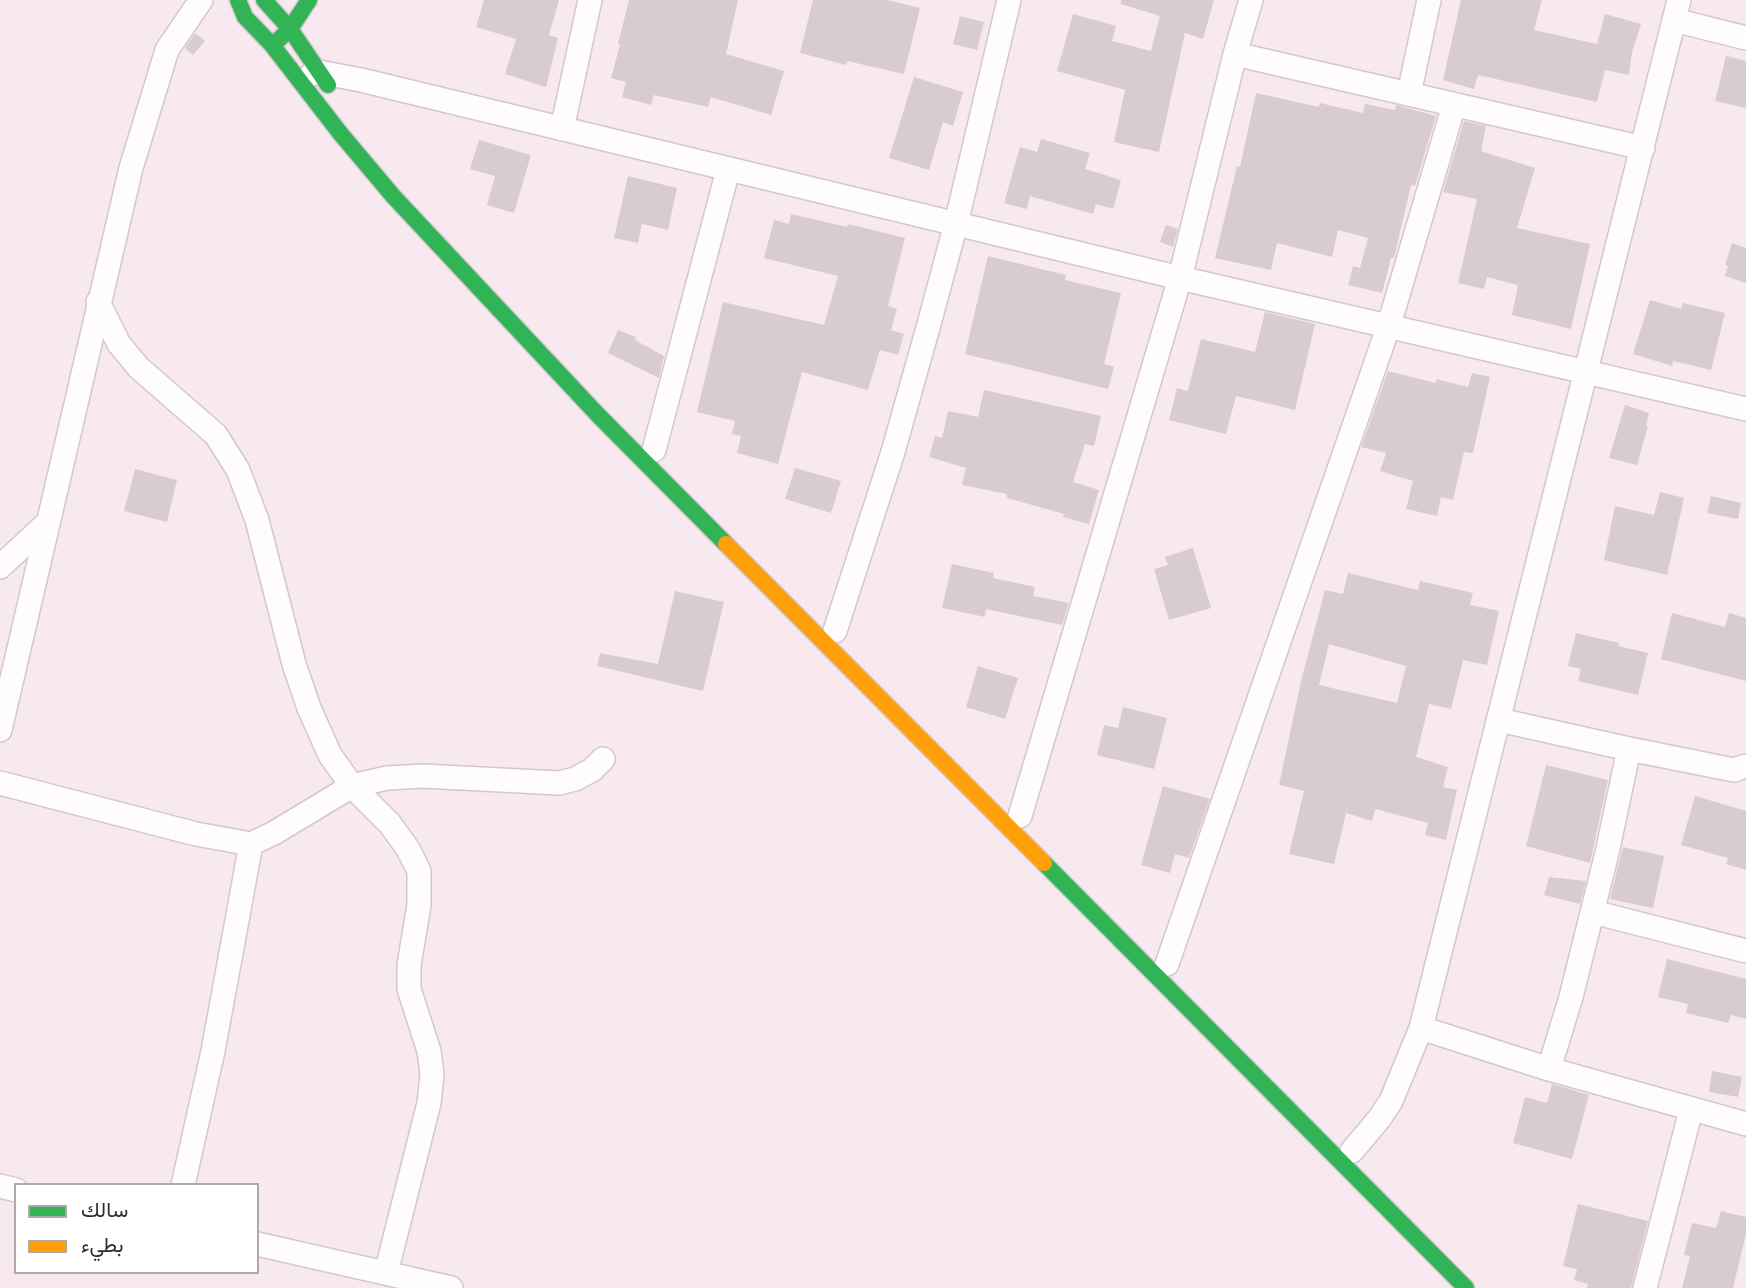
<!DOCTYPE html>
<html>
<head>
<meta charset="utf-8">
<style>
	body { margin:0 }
	#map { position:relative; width:1746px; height:1288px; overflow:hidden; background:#f8e9f1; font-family:"Alegreya Sans",Vazirmatn,sans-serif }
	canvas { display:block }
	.legend { position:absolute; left:14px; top:1183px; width:245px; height:91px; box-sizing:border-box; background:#fff; border:2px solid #aeaaac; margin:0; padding:9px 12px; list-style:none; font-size:21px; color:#342a30 }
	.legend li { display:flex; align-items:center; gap:14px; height:35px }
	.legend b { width:35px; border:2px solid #aeaaac }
</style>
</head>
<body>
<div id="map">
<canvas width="1746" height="1288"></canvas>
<ul class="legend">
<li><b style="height:9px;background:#30b455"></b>سالك</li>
<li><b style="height:9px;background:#ff9f0a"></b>بطيء</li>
</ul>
</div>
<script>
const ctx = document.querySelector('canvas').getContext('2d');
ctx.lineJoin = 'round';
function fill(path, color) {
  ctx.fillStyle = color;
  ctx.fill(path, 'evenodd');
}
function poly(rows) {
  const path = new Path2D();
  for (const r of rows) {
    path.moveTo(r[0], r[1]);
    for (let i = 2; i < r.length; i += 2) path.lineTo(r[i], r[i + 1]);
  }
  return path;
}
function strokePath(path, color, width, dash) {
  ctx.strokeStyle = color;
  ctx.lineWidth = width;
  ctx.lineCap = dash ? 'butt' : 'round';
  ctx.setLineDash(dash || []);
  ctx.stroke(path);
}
fill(poly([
	[484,0,559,0,549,35,558,38,546,87,505,74,516,39,476,27],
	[629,0,738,0,726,54,784,71,771,115,711,97,708,107,654,95,651,105,622,97,626,82,611,78,620,45,618,44],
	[813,0,888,0,920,8,904,74,847,61,846,65,800,53],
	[1121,0,1214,0,1203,39,1185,33,1159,152,1114,142,1125,90,1057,71,1073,14,1116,26,1112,41,1151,51,1160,16,1121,4],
	[1461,0,1542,0,1534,30,1597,44,1605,14,1641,24,1632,52,1629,75,1605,70,1597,102,1478,75,1474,89,1443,80],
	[960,16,984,22,977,50,953,44],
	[195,33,205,41,193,55,185,48],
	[1726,56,1746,61,1746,108,1715,101],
	[914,77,963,92,953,126,943,122,929,170,889,158],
	[1256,93,1319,107,1320,103,1363,113,1365,104,1395,110,1396,105,1436,116,1415,186,1411,185,1394,258,1391,258,1382,293,1348,285,1353,266,1360,268,1368,238,1338,230,1332,257,1277,243,1271,270,1215,258,1237,166,1240,167],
	[1464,121,1486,126,1481,151,1535,168,1517,228,1590,244,1571,329,1512,315,1518,285,1487,277,1484,289,1458,283,1477,199,1443,192],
	[1041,139,1090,153,1085,169,1121,180,1113,209,1096,204,1093,214,1030,196,1027,209,1004,203,1020,147,1037,152],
	[479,140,531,155,514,213,487,205,495,176,470,169],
	[628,176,677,188,668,230,642,224,638,243,614,238],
	[791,214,847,227,848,224,905,238,888,306,897,309,891,330,904,334,898,355,880,350,868,390,802,372,778,464,737,453,741,436,732,434,735,421,697,412,723,302,824,325,838,276,764,258,774,220,789,224],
	[1166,225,1178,229,1173,247,1160,242],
	[1732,243,1746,248,1746,283,1725,276,1728,266,1725,265],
	[988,256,1066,275,1065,280,1121,293,1104,364,1114,367,1108,389,965,354],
	[1650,300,1681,309,1683,303,1725,313,1711,370,1673,361,1672,366,1633,354],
	[1265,312,1315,324,1295,410,1236,396,1226,434,1169,420,1177,388,1188,391,1201,339,1255,352],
	[618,330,636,337,635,340,664,356,659,378,608,353],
	[1388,371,1436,383,1436,379,1468,387,1472,373,1490,377,1473,453,1464,452,1453,500,1441,497,1437,516,1406,509,1413,481,1380,471,1386,453,1361,447],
	[984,390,1101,416,1094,446,1085,444,1073,482,1099,490,1089,524,1063,517,1064,514,1007,498,1007,494,962,485,966,468,929,457,935,436,942,438,948,411,978,417],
	[1625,405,1649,413,1646,425,1648,426,1637,465,1609,458],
	[795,468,841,481,831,513,785,499],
	[135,469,177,480,167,522,124,511],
	[1660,492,1684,498,1667,575,1604,560,1615,506,1654,515],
	[1711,496,1741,503,1738,519,1707,513],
	[1193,548,1211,608,1169,620,1154,569,1168,565,1165,557],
	[952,564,994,573,993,578,1035,587,1033,596,1069,603,1062,625,986,609,985,617,942,608],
	[1348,573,1418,590,1420,581,1473,593,1470,605,1499,611,1487,665,1463,660,1451,709,1429,704,1416,757,1448,767,1443,787,1457,790,1446,840,1425,835,1428,823,1375,809,1372,821,1346,813,1334,864,1289,854,1304,791,1279,785,1301,681,1325,590,1343,594],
	[1329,644,1406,666,1397,703,1319,685],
	[675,591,724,602,703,691,597,666,600,653,658,664],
	[1672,613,1725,627,1729,613,1746,618,1746,681,1661,659],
	[1576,633,1619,643,1618,646,1648,653,1638,695,1578,681,1581,669,1568,666],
	[978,666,1018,678,1005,719,966,707],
	[1123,707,1167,718,1154,769,1097,755,1104,725,1118,728],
	[1546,765,1608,780,1590,863,1526,846],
	[1163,786,1210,799,1189,858,1175,854,1170,873,1141,865],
	[1695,796,1746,811,1746,870,1726,864,1728,858,1681,845],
	[1623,847,1664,856,1653,908,1610,899],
	[1549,877,1586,881,1580,904,1544,895],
	[1667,959,1746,979,1746,1019,1731,1015,1728,1023,1686,1013,1688,1004,1658,997],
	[1712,1071,1742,1077,1738,1097,1709,1092],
	[1552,1084,1589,1095,1572,1159,1513,1143,1525,1097,1547,1103],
	[1578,1204,1648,1221,1631,1288,1587,1288,1588,1284,1574,1280,1577,1269,1563,1266],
	[1721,1211,1746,1217,1746,1234,1733,1288,1682,1288,1690,1256,1684,1255,1692,1223,1716,1228]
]), '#d9cccf');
const street = poly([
	[1674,20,1746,38],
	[1235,54,1643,148],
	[312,74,319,72,361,80,1180,278,1746,409],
	[1409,94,1429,0],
	[562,129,590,0],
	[98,302,119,344,139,368,216,435,238,470,257,520,294,664,309,708,330,755,352,786,390,824,408,849,419,871,419,905,409,965,409,989,429,1051,432,1074,429,1103,386,1273],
	[654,450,728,170],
	[0,567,46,524],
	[835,631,893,452,929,324,956,224,1009,0],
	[1499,720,1629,749,1734,770,1746,766],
	[0,730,131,168,167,50,201,0],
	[0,783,196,834,251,844,274,833,352,786,387,778,423,776,559,783,575,779,592,770,603,759],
	[1020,816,1180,278,1235,54,1251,0],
	[1593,912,1746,951],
	[1167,964,1389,325,1454,105],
	[1421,1028,1549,1069,1746,1124],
	[1549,1069,1571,997,1607,853,1629,749],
	[1352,1151,1379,1119,1391,1101,1421,1028,1679,0],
	[183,1185,213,1051,251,844],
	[0,1186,16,1190],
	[257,1244,451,1288],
	[1645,1288,1691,1110]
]);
const fast = poly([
	[238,0,245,17,272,45,340,133,393,196,598,415,726,544],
	[264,0,290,29,328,85],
	[274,44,290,29,309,0],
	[1044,863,1466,1288]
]);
const slow = poly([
	[726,544,1044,863]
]);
strokePath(street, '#d3c7ce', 26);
strokePath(fast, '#d3c7ce', 19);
strokePath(slow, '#d3c7ce', 19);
strokePath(street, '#fefcfd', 23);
strokePath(fast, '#30b455', 16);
strokePath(slow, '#ff9f0a', 16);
</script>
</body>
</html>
